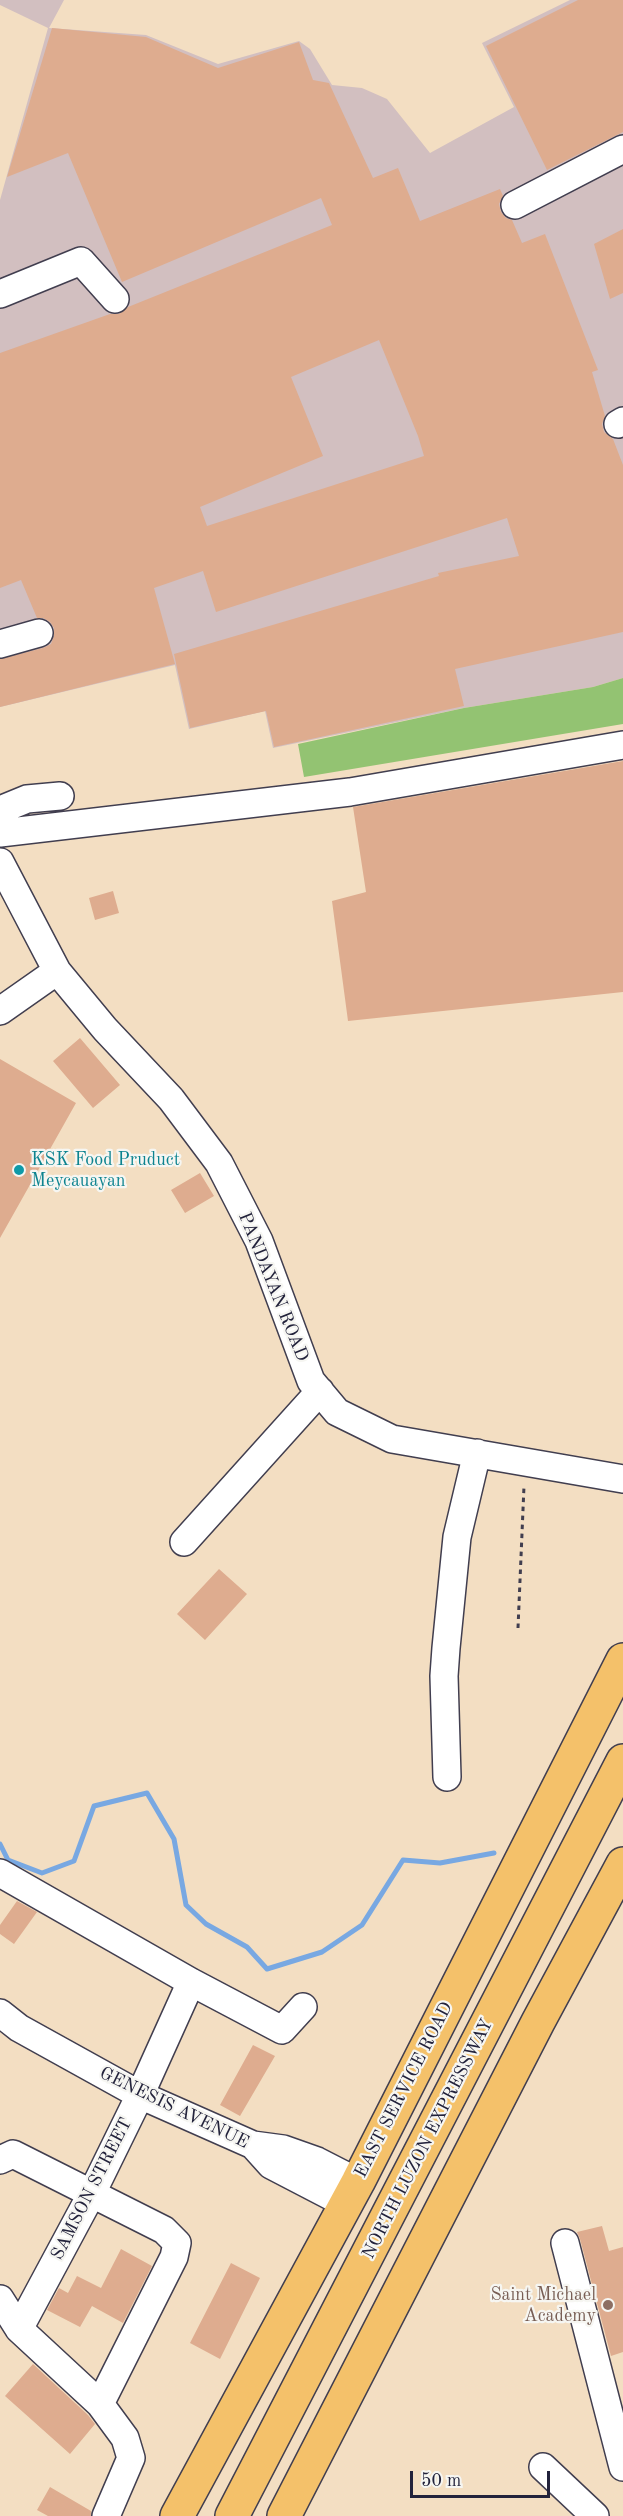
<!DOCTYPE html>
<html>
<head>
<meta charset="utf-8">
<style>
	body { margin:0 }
	#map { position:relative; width:623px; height:2516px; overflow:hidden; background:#f3dec2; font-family:"Old Standard TT",serif }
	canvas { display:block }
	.scale { position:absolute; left:410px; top:2471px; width:140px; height:27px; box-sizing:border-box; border:3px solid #22223b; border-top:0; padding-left:8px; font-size:18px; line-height:21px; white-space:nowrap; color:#22223b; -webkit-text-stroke:4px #f6f6f2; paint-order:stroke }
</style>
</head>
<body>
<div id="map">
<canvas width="623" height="2516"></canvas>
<div class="scale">50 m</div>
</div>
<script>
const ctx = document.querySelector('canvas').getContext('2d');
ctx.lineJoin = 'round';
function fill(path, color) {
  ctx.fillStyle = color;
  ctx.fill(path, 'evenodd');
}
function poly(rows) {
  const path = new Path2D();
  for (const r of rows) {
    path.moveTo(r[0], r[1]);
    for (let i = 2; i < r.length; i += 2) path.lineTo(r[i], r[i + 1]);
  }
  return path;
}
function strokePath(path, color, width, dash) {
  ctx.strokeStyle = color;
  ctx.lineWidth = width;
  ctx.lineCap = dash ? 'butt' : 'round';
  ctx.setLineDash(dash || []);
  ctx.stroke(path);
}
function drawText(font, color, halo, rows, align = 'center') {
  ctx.font = font + ' "Old Standard TT",serif';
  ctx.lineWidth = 4.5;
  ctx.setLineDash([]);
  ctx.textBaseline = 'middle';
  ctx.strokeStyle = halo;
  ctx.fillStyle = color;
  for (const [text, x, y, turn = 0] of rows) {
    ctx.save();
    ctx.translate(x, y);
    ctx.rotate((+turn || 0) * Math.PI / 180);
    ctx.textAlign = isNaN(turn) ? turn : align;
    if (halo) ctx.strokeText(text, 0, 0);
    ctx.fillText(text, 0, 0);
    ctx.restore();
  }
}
fill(poly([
	[0,0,64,0,49,28,146,35,218,64,299,41,310,49,332,85,362,88,387,99,430,153,514,107,482,43,570,0,623,0,623,678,593,687,464,708,273,748,265,711,189,729,175,665,0,707,0,200,48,28,0,5]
]), '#d2bfc0');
fill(poly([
	[623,678,623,724,304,777,298,744,464,708,593,687]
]), '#93c372');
strokePath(poly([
	[0,1844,8,1860,42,1873,74,1861,94,1806,147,1793,174,1839,186,1905,206,1924,247,1947,267,1969,322,1952,362,1925,403,1860,440,1863,494,1853]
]), '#78a8e2', 5);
fill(poly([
	[578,0,623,0,623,132,547,170,486,46],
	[52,28,146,37,218,68,299,42,313,80,329,83,373,178,398,168,420,221,500,189,503,196,499,204,501,212,506,218,512,220,522,243,545,234,598,370,592,372,605,416,602,424,604,432,613,439,623,465,623,632,455,669,464,706,274,747,266,711,190,728,174,654,439,576,438,573,519,556,507,518,216,612,203,571,154,588,175,664,0,707,0,659,43,648,51,644,54,636,54,628,50,622,43,618,37,618,21,580,0,588,0,353,110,314,119,314,128,307,332,225,321,198,122,282,68,153,7,177],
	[379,340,418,436,424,456,207,526,200,507,323,456,291,377],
	[623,229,623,293,610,299,594,244],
	[623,761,623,992,348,1021,332,901,366,892,353,807],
	[113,891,119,913,95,920,89,898],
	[80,1038,120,1085,93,1108,53,1061],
	[0,1059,76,1103,0,1238],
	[200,1173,214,1196,185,1213,171,1190],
	[219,1569,247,1594,205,1640,177,1614],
	[17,1901,37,1912,14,1944,0,1934,0,1925],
	[253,2045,275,2056,240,2116,220,2105],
	[602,2226,609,2251,623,2247,623,2352,611,2356,580,2239,577,2232],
	[121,2249,152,2266,123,2323,92,2306,80,2327,47,2310,59,2288,68,2293,77,2276,101,2288],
	[231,2263,260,2278,220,2359,190,2343],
	[33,2364,88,2415,95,2424,70,2454,5,2396],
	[50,2487,91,2511,91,2516,48,2516,37,2510]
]), '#deac8f');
const minor = poly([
	[515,205,623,149],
	[0,294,81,261,115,299],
	[618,424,623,421],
	[0,644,39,633],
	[0,810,27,799,60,796],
	[0,833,350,792,623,745],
	[0,862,57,971,105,1029,171,1099,219,1163,259,1241,311,1381,337,1412,392,1439,623,1479],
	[0,1011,57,971],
	[184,1542,320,1391],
	[447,1777,444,1676,446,1648,457,1537,477,1453],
	[0,1873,191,1982,282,2030,303,2007],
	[0,2013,19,2028,140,2095,253,2145,271,2165,346,2204],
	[253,2145,283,2149,317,2161,358,2182],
	[0,2160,13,2154,164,2230,177,2243,174,2257,100,2404],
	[565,2243,623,2467],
	[0,2299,19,2329,100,2404,125,2438,131,2458,106,2516],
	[19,2329,92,2193,140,2095,191,1982],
	[543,2467,595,2516]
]);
const major = poly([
	[177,2516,358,2182,623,1660]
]);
const highway = poly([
	[232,2516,623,1761],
	[284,2516,538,2022,623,1864]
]);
strokePath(minor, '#413e4f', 30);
strokePath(major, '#413e4f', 36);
strokePath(highway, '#413e4f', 36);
strokePath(poly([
	[518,1628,524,1486]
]), '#413e4f', 3, [4.5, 4.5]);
strokePath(minor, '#fff', 27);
strokePath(major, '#f4c16a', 33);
strokePath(highway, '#f4c16a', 33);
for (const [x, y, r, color] of [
	[19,1170,6,"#0f9aa8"],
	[608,2305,6,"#8d6e63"]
]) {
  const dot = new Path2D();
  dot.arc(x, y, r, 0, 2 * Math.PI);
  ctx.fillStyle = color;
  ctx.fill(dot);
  strokePath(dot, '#f6f6f2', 2);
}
drawText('18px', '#0d838f', '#f6f6f2', [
	["KSK Food Pruduct",31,1160],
	["Meycauayan",31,1181]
], 'left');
drawText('18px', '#22223b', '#f6f6f2', [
	["PANDAYAN ROAD",273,1287,68],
	["EAST SERVICE ROAD",404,2090,-63],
	["GENESIS AVENUE",174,2108,26],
	["NORTH LUZON EXPRESSWAY",428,2139,-63],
	["SAMSON STREET",92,2189,-63]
]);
drawText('18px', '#785e54', '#f6f6f2', [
	["Saint Michael",596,2295],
	["Academy",596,2316]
], 'right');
</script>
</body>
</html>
